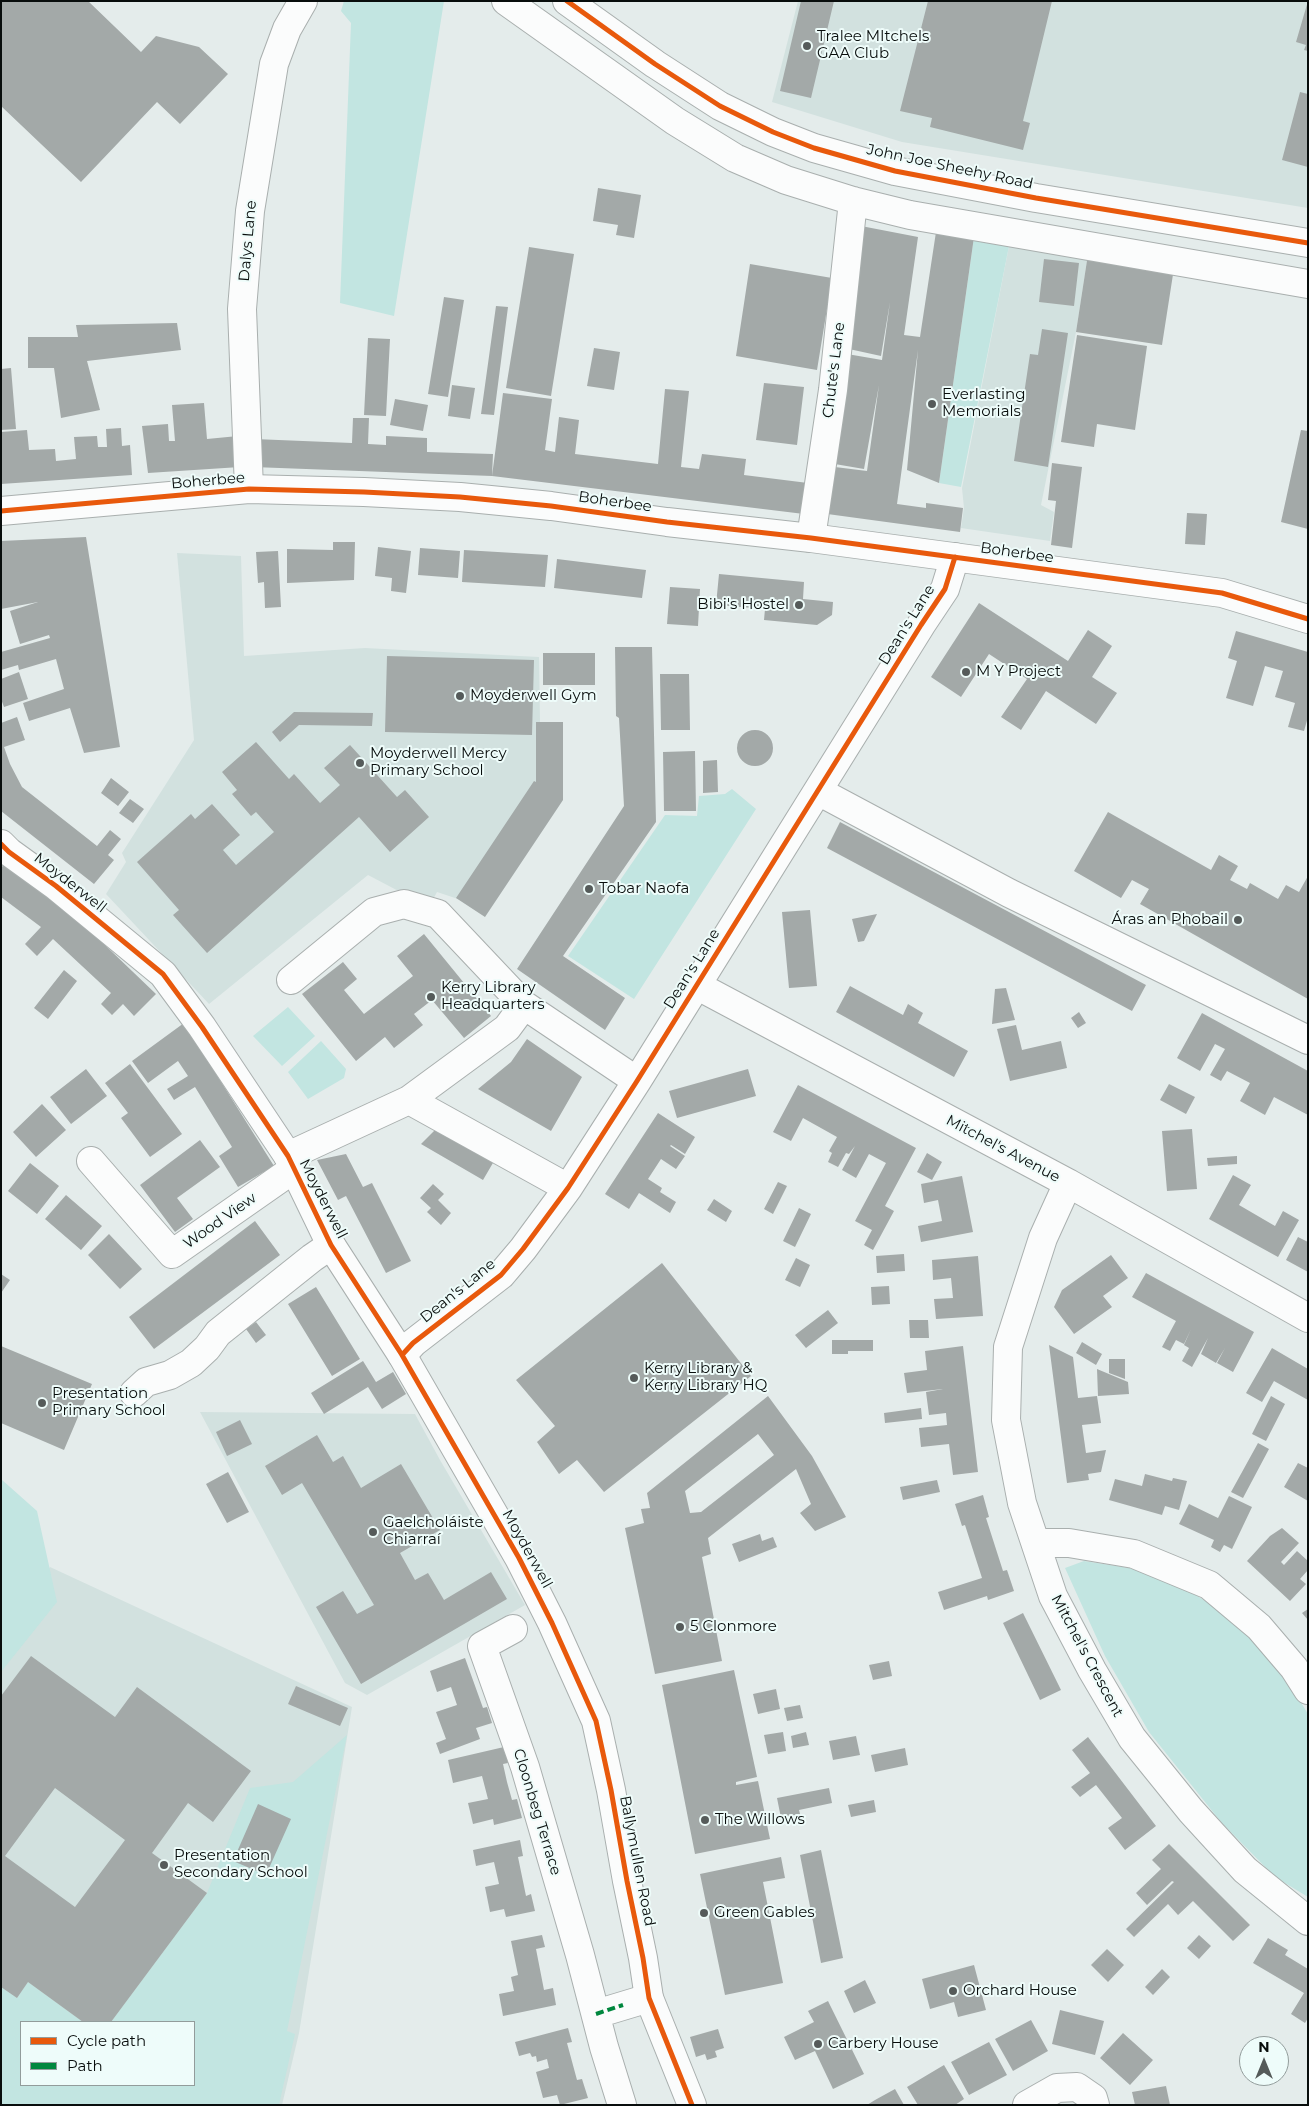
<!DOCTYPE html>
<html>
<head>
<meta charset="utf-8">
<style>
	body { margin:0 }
	#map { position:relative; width:1309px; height:2106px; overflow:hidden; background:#e4eceb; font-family:Montserrat,sans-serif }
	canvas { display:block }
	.frame { position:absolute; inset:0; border:2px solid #080d0c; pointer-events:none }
	.legend { position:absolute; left:20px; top:2021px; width:175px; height:65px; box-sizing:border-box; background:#eefcfa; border:1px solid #929c9b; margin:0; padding:6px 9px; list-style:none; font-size:15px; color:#080d0c }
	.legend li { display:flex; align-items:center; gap:10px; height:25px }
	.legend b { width:25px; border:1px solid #929c9b }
	.north { position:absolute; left:1239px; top:2036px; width:50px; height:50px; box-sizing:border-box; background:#eefcfa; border:1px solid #929c9b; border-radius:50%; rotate:0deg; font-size:14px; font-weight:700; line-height:20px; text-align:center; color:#080d0c }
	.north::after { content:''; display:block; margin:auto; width:18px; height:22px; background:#555b5a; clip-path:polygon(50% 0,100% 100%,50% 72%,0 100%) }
</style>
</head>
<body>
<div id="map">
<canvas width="1309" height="2106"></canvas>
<div class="frame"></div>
<ul class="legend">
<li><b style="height:6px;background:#e8590c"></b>Cycle path</li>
<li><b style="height:6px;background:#00873e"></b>Path</li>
</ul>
<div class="north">N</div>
</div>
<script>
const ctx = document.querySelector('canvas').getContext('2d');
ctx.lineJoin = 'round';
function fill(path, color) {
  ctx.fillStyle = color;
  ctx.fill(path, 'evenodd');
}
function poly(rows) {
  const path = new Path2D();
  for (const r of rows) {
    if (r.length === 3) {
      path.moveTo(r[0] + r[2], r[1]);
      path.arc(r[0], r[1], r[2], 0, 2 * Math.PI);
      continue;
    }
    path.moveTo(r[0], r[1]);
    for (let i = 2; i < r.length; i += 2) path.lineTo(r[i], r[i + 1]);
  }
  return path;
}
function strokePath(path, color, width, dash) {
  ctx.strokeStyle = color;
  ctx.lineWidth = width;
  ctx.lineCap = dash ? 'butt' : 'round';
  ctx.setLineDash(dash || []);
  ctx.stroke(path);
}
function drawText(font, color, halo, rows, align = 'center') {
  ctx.font = font + ' Montserrat,sans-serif';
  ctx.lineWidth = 4;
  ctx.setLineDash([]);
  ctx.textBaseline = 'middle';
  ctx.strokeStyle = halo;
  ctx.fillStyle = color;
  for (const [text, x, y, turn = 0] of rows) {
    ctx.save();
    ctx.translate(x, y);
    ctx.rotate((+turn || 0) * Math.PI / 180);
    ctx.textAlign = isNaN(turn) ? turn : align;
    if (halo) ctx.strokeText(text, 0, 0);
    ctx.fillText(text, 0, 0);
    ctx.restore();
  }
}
fill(poly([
	[798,1,1308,1,1308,208,902,142,772,102],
	[1009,246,1088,254,1076,332,1041,505,1054,512,1050,541,961,528,964,508,962,488],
	[177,553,241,556,244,656,365,648,539,657,541,787,461,900,437,892,429,907,368,875,209,1004,106,894,126,862,122,853,194,740],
	[200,1412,415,1414,440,1460,525,1605,367,1695,345,1683],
	[50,1567,352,1707,299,2033,282,2105,1,2105,1,1632],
	[21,2022,194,2022,194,2085,21,2085]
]), '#d2e1df');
fill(poly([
	[344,1,444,1,394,316,340,303,351,23,341,11],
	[974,237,1009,246,961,487,939,483],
	[732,789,756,809,634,999,568,956,665,815,697,816,699,796,725,794],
	[288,1007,315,1036,282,1066,253,1036],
	[321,1041,346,1069,344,1078,308,1099,288,1072],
	[1,1479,37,1511,57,1602,1,1672],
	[1084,1561,1142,1570,1186,1589,1236,1620,1277,1663,1308,1714,1308,1897,1275,1877,1221,1822,1149,1732,1105,1656,1065,1568],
	[347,1735,287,2031,295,2034,279,2105,1,2105,1,1987,17,1998,28,1982,83,2022,21,2022,21,2085,194,2085,194,2022,111,2022,207,1893,250,1788,293,1782]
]), '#c2e5e1');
fill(poly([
	[1,1,88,1,141,52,156,36,199,47,228,74,180,124,157,102,81,182,1,106],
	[801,1,834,1,811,98,780,91],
	[928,1,1052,1,1023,121,1030,123,1023,150,930,127,932,118,900,111],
	[1308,1,1308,51,1304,50,1306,45,1296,42],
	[1300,92,1308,94,1308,167,1282,160],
	[598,188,641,195,634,238,616,235,618,225,593,221],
	[861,226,918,237,904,335,920,337,936,232,974,237,939,483,907,470,918,350,897,504,926,508,926,503,963,508,960,532,820,513,827,466,867,471,879,385,864,469,829,463,847,354,882,360,890,302,881,356,849,349],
	[529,247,574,254,551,396,506,388],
	[1088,254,1174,268,1162,345,1076,332],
	[1044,259,1079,263,1074,306,1039,302],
	[750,264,832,278,817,370,736,356],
	[444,297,464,300,448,397,428,394],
	[496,306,508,307,494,415,481,414],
	[177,323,181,350,87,361,100,410,61,418,54,368,28,368,28,337,78,337,76,325],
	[1042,329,1068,333,1048,467,1014,461,1030,354,1038,355],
	[1077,335,1147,346,1135,430,1097,424,1094,447,1061,442],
	[368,338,390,339,386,416,364,415],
	[594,348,620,352,614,390,587,386],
	[11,368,16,429,1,430,1,369],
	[764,383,804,387,797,445,756,440],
	[452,385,475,388,470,419,448,416],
	[665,389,689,391,681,467,699,469,702,454,746,459,744,475,808,483,804,514,492,476,503,393,552,399,545,450,555,452,559,417,579,420,575,454,658,464],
	[395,399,428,405,423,431,390,425],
	[204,403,207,439,238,436,240,467,148,473,142,426,168,424,169,441,175,441,172,405],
	[353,418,369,418,368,444,386,445,386,436,427,438,427,452,493,454,492,476,253,467,254,439,352,443],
	[121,428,122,446,130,445,132,475,1,484,1,432,27,430,29,450,55,449,56,461,76,459,74,437,97,436,98,447,107,447,106,429],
	[1301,430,1308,431,1308,529,1281,522],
	[1052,463,1082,467,1072,548,1051,545,1056,501,1048,500],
	[1187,513,1207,514,1205,545,1185,544],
	[86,537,120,747,84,753,70,708,29,721,23,703,64,689,56,659,19,670,18,665,1,670,1,652,50,638,49,635,20,644,10,611,38,602,1,609,1,541],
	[333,542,355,542,354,580,287,583,287,549,333,550],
	[378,547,411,551,406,593,391,591,392,578,375,576],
	[420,548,460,551,458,578,418,575],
	[464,550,548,555,545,587,462,582],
	[278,551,281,607,265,608,264,582,258,583,256,552],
	[557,559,646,570,642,598,554,588],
	[719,574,804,582,803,599,833,602,832,615,817,625,764,620,765,609,716,605],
	[670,587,700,589,698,626,667,624],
	[979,603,1068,661,1088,630,1112,646,1092,677,1117,693,1096,724,1046,691,1021,730,1001,717,1027,679,989,654,961,697,931,677],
	[1236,631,1308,652,1308,717,1304,731,1288,727,1295,703,1275,697,1283,671,1265,666,1253,706,1226,698,1237,661,1228,658],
	[615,647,652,647,656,822,563,956,625,998,605,1030,517,969,624,806,619,718,616,716],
	[543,653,595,653,595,685,543,685],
	[387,656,534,660,532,735,385,732],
	[19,672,28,699,4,707,1,699,1,679],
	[660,674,689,674,690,730,661,730],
	[294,712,373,713,372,726,299,725,280,742,272,732],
	[17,717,25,740,4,747,10,764,22,787,97,846,110,830,121,839,108,855,114,860,94,884,1,811,1,723],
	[536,722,563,722,563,800,485,917,456,898,534,781,536,782],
	[755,748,18],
	[256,742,289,779,294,774,320,803,340,785,324,768,350,745,397,797,405,790,429,817,390,852,359,817,207,953,173,915,179,910,137,862,191,814,195,819,212,804,240,835,223,850,236,865,274,832,256,812,251,816,232,794,237,790,222,772],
	[695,751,696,811,664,811,663,752],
	[717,760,718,792,703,793,703,761],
	[111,778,129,792,118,806,101,793],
	[130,799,144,809,133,823,119,813],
	[1108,812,1211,870,1219,855,1238,866,1230,880,1247,889,1250,883,1278,899,1286,885,1299,892,1308,876,1308,999,1140,904,1149,889,1132,880,1121,898,1074,871],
	[840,822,1146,985,1132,1011,827,848],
	[6,862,60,902,156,994,134,1016,123,1004,112,1015,101,1004,111,993,53,939,37,956,25,944,41,927,1,897,1,868],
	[810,910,817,986,789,988,782,912],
	[877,914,864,941,858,942,852,919],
	[424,934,491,1016,464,1038,432,1000,414,1014,423,1025,394,1048,385,1037,356,1061,302,994,343,962,357,979,344,990,364,1014,413,976,397,956],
	[64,970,77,981,48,1019,34,1008],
	[850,986,903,1015,908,1004,923,1013,918,1023,968,1051,954,1077,836,1012],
	[1006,988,1015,1020,992,1024,995,989],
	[1079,1012,1086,1023,1078,1028,1071,1018],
	[1202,1013,1308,1071,1308,1115,1274,1097,1265,1115,1240,1101,1250,1083,1227,1071,1221,1081,1210,1075,1225,1049,1215,1044,1200,1071,1177,1058],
	[184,1023,274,1166,238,1187,219,1156,232,1147,195,1087,174,1100,167,1089,188,1076,178,1061,148,1083,132,1061],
	[1016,1025,1022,1050,1061,1041,1067,1068,1010,1081,997,1029],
	[527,1039,582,1077,551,1131,478,1089,511,1062],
	[130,1064,182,1134,150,1157,121,1118,128,1113,105,1083],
	[86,1069,107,1096,71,1124,50,1097],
	[748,1069,756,1096,677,1118,669,1091],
	[1169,1084,1195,1097,1186,1114,1160,1100],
	[798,1085,916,1148,885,1206,894,1211,873,1250,864,1245,872,1230,855,1221,886,1163,869,1154,856,1178,842,1170,855,1146,849,1154,846,1153,838,1167,828,1162,832,1153,829,1151,837,1137,803,1118,791,1141,773,1132],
	[42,1104,66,1130,36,1157,13,1132],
	[658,1113,695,1137,685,1154,671,1145,670,1146,685,1156,676,1169,661,1159,648,1179,662,1188,660,1192,676,1202,670,1213,639,1193,629,1209,605,1194],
	[441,1124,497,1156,483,1180,421,1144],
	[1192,1129,1197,1189,1167,1191,1162,1131],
	[200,1140,220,1167,177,1198,193,1219,175,1232,140,1185],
	[927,1153,942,1162,932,1180,917,1172],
	[346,1154,363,1187,372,1183,411,1261,386,1273,346,1196,338,1200,317,1160],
	[1237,1156,1237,1164,1208,1166,1207,1158],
	[30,1163,59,1186,37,1214,8,1191],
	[1233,1175,1251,1185,1239,1205,1275,1226,1283,1211,1299,1220,1278,1257,1209,1219],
	[962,1176,973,1232,921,1242,918,1226,942,1221,938,1200,924,1203,921,1184],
	[778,1182,787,1186,773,1214,764,1209],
	[433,1184,444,1194,438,1200,451,1213,441,1225,427,1212,431,1208,420,1198],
	[66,1195,102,1226,81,1250,45,1219],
	[714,1199,732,1211,726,1222,707,1210],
	[799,1208,811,1214,795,1247,783,1241],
	[255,1221,280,1255,154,1349,129,1317],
	[109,1234,142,1269,120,1289,88,1255],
	[1298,1237,1308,1242,1308,1272,1286,1260],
	[904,1254,905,1271,877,1273,876,1256],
	[1111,1255,1128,1278,1103,1296,1112,1307,1074,1334,1054,1307,1062,1290],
	[978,1256,983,1316,936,1319,934,1299,953,1298,951,1278,933,1280,932,1260],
	[796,1258,810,1265,800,1287,785,1280],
	[662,1263,751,1376,604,1492,577,1460,559,1474,537,1442,555,1426,516,1380],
	[1146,1273,1254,1332,1233,1372,1217,1363,1225,1348,1216,1363,1201,1354,1208,1338,1192,1367,1182,1361,1189,1348,1184,1345,1191,1329,1184,1344,1176,1340,1170,1351,1162,1347,1176,1321,1132,1297],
	[1,1274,10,1280,1,1293],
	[889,1286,890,1304,872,1305,871,1287],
	[316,1287,360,1359,332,1376,288,1304],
	[828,1310,838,1323,806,1348,795,1335],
	[909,1320,928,1320,929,1338,910,1338],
	[256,1322,266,1335,256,1343,246,1329],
	[832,1340,873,1340,873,1351,848,1351,848,1354,832,1354],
	[1082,1342,1102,1354,1096,1365,1076,1353],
	[1049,1345,1073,1357,1078,1398,1097,1396,1101,1423,1082,1425,1086,1453,1106,1450,1101,1472,1088,1474,1089,1480,1067,1483],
	[1,1346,92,1384,64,1450,1,1423],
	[963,1346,978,1472,953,1475,949,1444,921,1447,919,1428,947,1425,946,1413,929,1415,926,1392,943,1389,907,1393,904,1373,927,1370,925,1351],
	[1272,1348,1308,1369,1308,1400,1274,1381,1262,1402,1246,1393],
	[1109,1359,1125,1359,1125,1379,1109,1373],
	[363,1361,376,1382,393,1372,406,1394,382,1409,368,1387,324,1414,311,1393],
	[1097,1369,1128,1382,1129,1394,1098,1396],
	[768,1396,812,1456,846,1517,815,1531,800,1513,811,1504,796,1469,708,1538,711,1554,702,1557,722,1661,655,1674,625,1528,644,1523,641,1509,650,1508,647,1493],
	[758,1434,774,1455,701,1512,690,1513,685,1491],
	[1271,1396,1285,1404,1266,1441,1252,1434],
	[921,1408,922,1419,885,1423,884,1413],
	[240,1420,252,1444,227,1456,216,1432],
	[317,1435,333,1462,343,1456,361,1488,401,1464,440,1530,400,1553,415,1580,428,1573,444,1600,491,1572,507,1599,361,1684,316,1607,343,1591,357,1614,374,1605,302,1483,282,1495,265,1466],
	[1258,1443,1269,1449,1243,1498,1231,1492],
	[1298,1463,1308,1468,1308,1501,1284,1487],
	[228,1472,249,1512,227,1523,206,1484],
	[1145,1474,1172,1481,1173,1478,1187,1481,1179,1510,1165,1506,1162,1515,1109,1500,1115,1479,1142,1486],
	[937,1480,940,1492,903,1500,900,1487],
	[983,1495,989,1517,986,1518,1003,1571,1007,1570,1014,1591,988,1600,987,1596,944,1610,938,1592,982,1578,965,1525,962,1526,955,1504],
	[1229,1496,1252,1507,1232,1549,1224,1545,1220,1552,1211,1547,1214,1540,1179,1524,1189,1504,1218,1518],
	[1282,1528,1299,1543,1281,1562,1284,1565,1297,1551,1308,1561,1308,1570,1300,1579,1306,1584,1290,1601,1247,1561,1270,1536],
	[760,1534,762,1541,773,1537,777,1547,739,1562,732,1544],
	[1308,1609,1308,1620,1302,1613],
	[1023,1613,1061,1690,1040,1700,1003,1623],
	[31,1656,115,1717,137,1687,251,1771,213,1822,188,1803,152,1853,207,1893,111,2022,83,2022,28,1982,17,1998,1,1987,1,1696],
	[55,1788,125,1840,75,1907,5,1856],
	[465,1658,483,1708,487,1707,492,1723,476,1728,480,1739,440,1754,436,1743,446,1739,436,1712,457,1705,451,1687,437,1692,430,1671],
	[889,1661,892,1676,873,1680,869,1665],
	[734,1670,757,1777,736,1782,736,1785,758,1781,770,1839,695,1854,662,1685],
	[296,1686,348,1708,340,1726,288,1704],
	[776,1689,780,1709,758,1714,753,1694],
	[800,1705,803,1718,787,1721,784,1708],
	[783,1732,786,1751,768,1754,764,1735],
	[806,1732,809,1745,793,1748,791,1736],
	[856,1736,860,1755,833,1760,829,1741],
	[1088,1737,1156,1826,1125,1850,1108,1828,1122,1818,1096,1785,1080,1797,1071,1787,1090,1773,1072,1750],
	[504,1747,508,1763,503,1764,507,1782,512,1800,517,1799,522,1818,494,1825,493,1819,473,1824,468,1803,488,1799,482,1776,453,1783,448,1760],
	[905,1748,908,1765,875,1772,871,1755],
	[829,1788,832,1803,799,1810,800,1814,781,1818,777,1798],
	[874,1800,876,1812,851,1817,848,1805],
	[258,1804,291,1819,266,1875,233,1861],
	[520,1840,523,1856,518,1857,526,1896,531,1894,535,1911,506,1917,504,1909,490,1912,485,1887,499,1884,494,1862,476,1866,473,1850],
	[1169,1844,1250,1925,1233,1941,1193,1901,1178,1915,1168,1904,1134,1937,1126,1929,1174,1882,1172,1881,1147,1905,1136,1893,1161,1869,1152,1860],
	[821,1850,843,1958,821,1963,800,1855],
	[781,1857,785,1878,763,1882,783,1983,725,1995,700,1874],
	[542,1935,545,1947,536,1949,544,1990,553,1988,556,2005,503,2016,499,1994,514,1991,511,1977,518,1975,511,1941],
	[1199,1935,1211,1946,1199,1959,1187,1948],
	[1268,1938,1288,1950,1285,1955,1308,1969,1308,2018,1305,2023,1291,2014,1304,1993,1253,1963],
	[1107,1949,1124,1965,1108,1982,1091,1965],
	[974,1965,986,2010,958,2017,954,2002,930,2009,922,1979],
	[1162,1969,1170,1977,1153,1995,1145,1987],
	[865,1980,876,2003,854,2013,844,1991],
	[828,2001,864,2074,833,2089,815,2051,795,2060,784,2037,814,2022,808,2011],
	[1060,2010,1104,2021,1095,2055,1052,2044],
	[1031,2020,1048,2051,1013,2071,995,2039],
	[568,2028,572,2042,567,2043,577,2080,582,2079,588,2098,560,2105,557,2095,543,2098,536,2072,549,2068,547,2059,537,2062,536,2056,532,2057,530,2053,519,2056,515,2042],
	[718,2029,724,2048,715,2051,717,2057,707,2060,705,2054,696,2057,690,2037],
	[1123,2033,1153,2060,1130,2085,1100,2058],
	[989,2042,1007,2075,969,2095,951,2062],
	[944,2065,964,2099,955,2105,918,2105,907,2087],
	[1166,2086,1170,2105,1135,2105,1132,2092],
	[895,2089,904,2105,867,2105,875,2100]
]), '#a3a9a8');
const minor = poly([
	[506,1,675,121,735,158,786,180,853,201,910,215,1308,284],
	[249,489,242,309,250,211,274,64,287,29,303,1],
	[811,538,833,390,853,201],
	[818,791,1009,893,1308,1040],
	[291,980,374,912,404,904,438,914,524,1005,637,1081],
	[696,985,1068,1183,1308,1318],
	[409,1100,568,1188],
	[288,1156,409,1100,507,1028,524,1005],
	[91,1161,172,1254,295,1168],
	[1068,1183,1043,1238,1008,1347,1006,1420,1022,1503,1053,1596,1092,1670,1132,1738,1191,1811,1245,1870,1308,1921],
	[402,1355,413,1343,501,1275,523,1249,568,1188,637,1081,921,625,945,589,955,557],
	[134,1393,146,1382,170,1375,191,1363,207,1348,218,1333,312,1258,331,1245],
	[1036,1543,1069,1543,1134,1554,1209,1585,1259,1627,1294,1668,1308,1690],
	[513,1629,482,1646,525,1767,580,1955,604,2047,622,2105],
	[596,2014,649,1998],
	[1027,2105,1057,2088,1077,2087,1093,2098,1095,2105]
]);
const major = poly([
	[567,1,655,64,720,106,773,132,814,148,895,171,1036,198,1308,243],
	[1,511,249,489,364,492,460,497,551,506,667,522,811,538,1222,593,1308,619],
	[1,844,9,852,56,886,163,974,202,1027,288,1156,331,1245,402,1355,519,1558,552,1623,596,1721,611,1790,627,1881,643,1958,649,1998,692,2105]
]);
strokePath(minor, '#a9afae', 30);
strokePath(major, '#a9afae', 30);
strokePath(minor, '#fbfcfc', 28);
strokePath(major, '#fbfcfc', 28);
strokePath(poly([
	[596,2014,623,2005]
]), '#00873e', 4, [8, 4]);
strokePath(poly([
	[567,1,655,64,720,106,773,132,814,148,895,171,1036,198,1308,243],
	[1,511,249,489,364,492,460,497,551,506,667,522,811,538,1222,593,1308,619],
	[1,844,9,852,56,886,163,974,202,1027,288,1156,331,1245,402,1355,519,1558,552,1623,596,1721,611,1790,627,1881,643,1958,649,1998,692,2105],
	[402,1355,413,1343,501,1275,523,1249,568,1188,637,1081,921,625,945,589,955,557]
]), '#e8590c', 5);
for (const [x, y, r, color] of [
	[807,46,5,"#555b5a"],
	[932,404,5,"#555b5a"],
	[799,605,5,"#555b5a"],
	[966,672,5,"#555b5a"],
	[460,696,5,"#555b5a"],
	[360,763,5,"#555b5a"],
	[589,889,5,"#555b5a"],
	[1238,920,5,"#555b5a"],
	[431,997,5,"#555b5a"],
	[634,1378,5,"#555b5a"],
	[42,1403,5,"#555b5a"],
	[373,1532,5,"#555b5a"],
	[680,1627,5,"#555b5a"],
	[705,1820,5,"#555b5a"],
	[164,1865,5,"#555b5a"],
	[704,1913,5,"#555b5a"],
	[953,1991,5,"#555b5a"],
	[818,2044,5,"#555b5a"]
]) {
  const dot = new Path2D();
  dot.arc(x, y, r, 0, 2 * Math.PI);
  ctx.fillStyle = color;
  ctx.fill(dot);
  strokePath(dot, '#eefcfa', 2);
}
drawText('15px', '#080d0c', '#eefcfa', [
	["Tralee MItchels",817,37],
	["GAA Club",817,54],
	["Everlasting",942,395],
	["Memorials",942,412],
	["Bibi's Hostel",789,605,"right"],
	["M Y Project",976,672],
	["Moyderwell Gym",470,696],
	["Moyderwell Mercy",370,754],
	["Primary School",370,771],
	["Tobar Naofa",599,889],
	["Áras an Phobail",1228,920,"right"],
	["Kerry Library",441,988],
	["Headquarters",441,1005],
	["Kerry Library &",644,1369],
	["Kerry Library HQ",644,1386],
	["Presentation",52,1394],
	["Primary School",52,1411],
	["Gaelcholáiste",383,1523],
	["Chiarraí",383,1540],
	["5 Clonmore",690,1627],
	["The Willows",715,1820],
	["Presentation",174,1856],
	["Secondary School",174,1873],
	["Green Gables",714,1913],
	["Orchard House",963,1991],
	["Carbery House",828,2044]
], 'left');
drawText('15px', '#080d0c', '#eefcfa', [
	["John Joe Sheehy Road",950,167,12],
	["Dalys Lane",248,241,-85],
	["Chute's Lane",834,370,-83],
	["Boherbee",208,481,-5],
	["Boherbee",615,502,8],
	["Boherbee",1017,553,8],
	["Dean's Lane",907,625,-58],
	["Moyderwell",70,883,38],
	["Dean's Lane",692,969,-58],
	["Mitchel's Avenue",1003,1149,28],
	["Moyderwell",323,1199,63],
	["Wood View",220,1221,-35],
	["Dean's Lane",458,1291,-39],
	["Moyderwell",527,1549,61],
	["Mitchel's Crescent",1087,1656,62],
	["Cloonbeg Terrace",537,1812,73],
	["Ballymullen Road",637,1861,79]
]);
</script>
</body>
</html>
